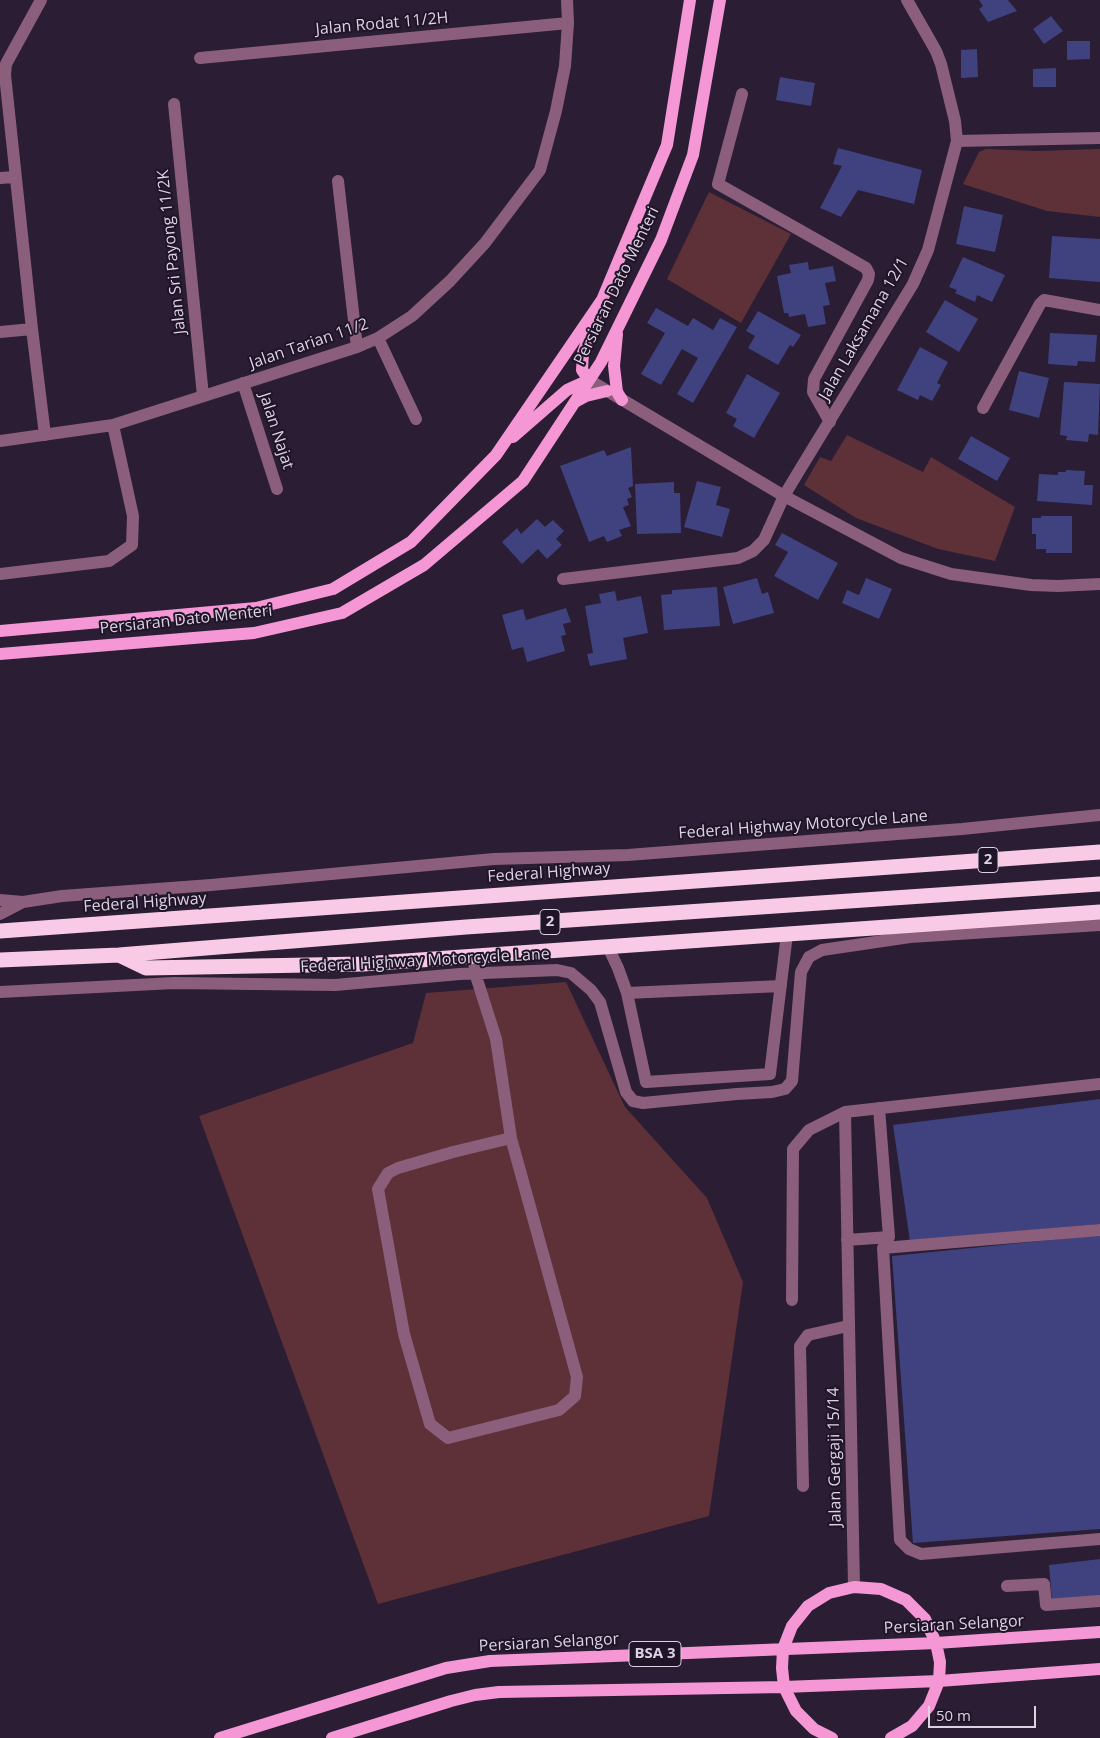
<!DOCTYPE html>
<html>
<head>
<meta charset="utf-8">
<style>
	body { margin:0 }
	#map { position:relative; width:1100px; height:1738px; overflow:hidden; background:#2a1d34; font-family:"Open Sans",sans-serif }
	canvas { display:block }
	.scale { position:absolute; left:928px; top:1706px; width:108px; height:22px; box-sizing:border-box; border:2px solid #dcd3e2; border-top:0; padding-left:6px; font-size:15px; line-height:18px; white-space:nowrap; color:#dcd3e2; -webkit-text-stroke:4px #201429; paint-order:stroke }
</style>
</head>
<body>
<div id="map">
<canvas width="1100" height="1738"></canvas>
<div class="scale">50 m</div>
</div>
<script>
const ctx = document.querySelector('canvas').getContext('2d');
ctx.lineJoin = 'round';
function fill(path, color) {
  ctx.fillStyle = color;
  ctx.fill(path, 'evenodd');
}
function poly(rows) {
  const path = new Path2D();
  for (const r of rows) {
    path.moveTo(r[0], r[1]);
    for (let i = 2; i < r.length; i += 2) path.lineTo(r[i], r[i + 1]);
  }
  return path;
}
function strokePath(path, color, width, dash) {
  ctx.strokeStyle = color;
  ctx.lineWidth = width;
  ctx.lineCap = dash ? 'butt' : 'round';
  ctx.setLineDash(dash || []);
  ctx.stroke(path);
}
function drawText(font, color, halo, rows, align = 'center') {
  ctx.font = font + ' "Open Sans",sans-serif';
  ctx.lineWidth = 4;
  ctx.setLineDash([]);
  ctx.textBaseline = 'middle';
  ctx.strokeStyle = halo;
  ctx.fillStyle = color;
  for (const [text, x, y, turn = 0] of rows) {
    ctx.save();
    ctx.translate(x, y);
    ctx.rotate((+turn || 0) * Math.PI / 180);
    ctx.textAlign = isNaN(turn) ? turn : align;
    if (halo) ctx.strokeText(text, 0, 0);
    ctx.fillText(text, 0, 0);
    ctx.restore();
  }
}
fill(poly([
	[986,149,1037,151,1100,149,1100,217,1047,211,963,184,979,152],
	[709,192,791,234,741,323,667,279],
	[847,435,923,472,931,457,1015,507,995,561,938,549,856,518,804,485,820,457,831,461],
	[566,982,625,1107,707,1198,743,1282,709,1516,378,1604,199,1116,413,1043,426,993]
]), '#5d3137');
fill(poly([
	[979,0,1008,0,1017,11,988,22,979,9,983,6],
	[1051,16,1063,31,1044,44,1033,29],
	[1067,41,1090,41,1090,59,1067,60],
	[977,49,978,77,961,78,961,50],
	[1056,68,1056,87,1033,87,1033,69],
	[780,77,815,83,811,106,776,100],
	[838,148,922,170,914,204,858,190,841,217,820,208,842,166,833,164],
	[964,206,1003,215,995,252,956,244],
	[1052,236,1100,239,1100,282,1049,278],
	[963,257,1005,275,992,302,977,295,975,302,955,293,957,290,949,287],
	[808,262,809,270,833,266,836,281,825,283,830,305,823,306,826,324,808,327,805,314,789,317,788,313,784,313,777,276,791,273,789,265],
	[945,300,978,319,959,352,926,332],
	[656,308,688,326,693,318,713,330,720,318,737,327,693,403,677,394,698,358,682,349,661,385,641,374,665,333,647,323],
	[758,311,801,335,793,347,790,345,778,365,748,348,755,336,746,331],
	[1050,333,1097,335,1095,362,1078,361,1077,366,1048,364],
	[920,347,948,362,937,383,941,385,932,401,920,395,918,400,897,390],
	[1019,371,1049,378,1039,418,1009,410],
	[747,374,780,393,754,438,733,426,737,419,726,413],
	[1064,382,1100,384,1098,435,1089,434,1088,442,1066,440,1067,436,1060,435],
	[971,436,1010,458,997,481,958,459],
	[631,447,633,486,628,488,632,497,627,499,629,505,623,507,631,526,619,530,622,536,607,542,604,536,589,542,560,466,604,450,607,456],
	[1066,470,1085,471,1084,485,1093,485,1092,505,1037,501,1039,474,1058,475,1058,472,1066,472],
	[697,481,721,487,716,505,730,509,722,537,684,527],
	[674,482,674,493,680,493,681,533,637,534,635,484],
	[1041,516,1072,516,1072,553,1046,553,1046,549,1036,549,1036,534,1032,534,1032,518,1041,518],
	[537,519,545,527,553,520,564,531,556,539,562,545,547,559,538,549,522,564,502,542,517,528,521,534],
	[782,533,838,563,818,600,774,576,788,552,775,545],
	[757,578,762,594,768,592,774,613,733,624,723,587],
	[866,578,892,589,879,619,842,603,847,590,859,595],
	[717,587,720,626,664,630,661,595,672,594,672,590],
	[615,591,617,601,641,596,648,633,623,638,627,659,590,666,587,654,593,653,585,606,601,603,599,594],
	[566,608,571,622,563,624,566,635,561,636,565,651,527,662,523,647,512,650,502,615,523,609,526,620],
	[1100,1099,1100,1224,910,1241,893,1125],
	[1100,1235,1100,1529,913,1543,892,1256],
	[1100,1559,1100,1596,1052,1601,1049,1565]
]), '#3f427e');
strokePath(poly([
	[41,0,6,64,5,75,32,329,45,435],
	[200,58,568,23],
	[742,94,718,184,833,249,866,268,869,274,868,280,814,379,813,392,830,422],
	[174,104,203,396],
	[957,141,1100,138],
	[0,178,15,177],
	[338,181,357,347],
	[0,332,32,329],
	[378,338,416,419],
	[589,380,784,496,901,558,951,574,1031,585,1058,586,1100,584],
	[243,383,277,489],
	[983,408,1040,304,1044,300,1100,310],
	[0,441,113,425,357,347,378,338,412,316,450,281,485,243,540,170,556,111,565,66,568,23,567,0],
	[0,574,109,561,132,545,133,516,113,425],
	[563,579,738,558,753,551,764,540,784,496,799,471,913,284,928,250,957,141,955,121,941,64,936,51,907,0],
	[0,900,23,902,62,896,211,885,494,859,628,855,962,829,1100,815],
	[0,914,23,902],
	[608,947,618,968,627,993,646,1082,770,1074,787,934],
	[474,956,475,973,496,1039,511,1138,577,1377,575,1396,559,1410,448,1438,430,1424,404,1334,378,1189,388,1173,398,1168,453,1152,511,1138],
	[0,992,174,983,335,985,460,974,557,970,571,973,591,990,600,1002,626,1092,633,1101,643,1103,737,1094,772,1092,785,1089,792,1081,801,972,809,957,822,950,910,937,1100,925],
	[627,993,781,986],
	[1100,1230,883,1248,900,1540,909,1549,921,1554,1100,1539],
	[847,1240,889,1237,879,1108],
	[792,1300,793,1149,809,1130,845,1112],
	[803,1486,800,1346,808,1335,848,1326],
	[1007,1586,1044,1584,1046,1605,1100,1601],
	[854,1587,845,1112,1100,1084]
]), '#8b5e7b', 12);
strokePath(poly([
	[617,334,614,366,617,392,622,400],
	[589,380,582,370,583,353,596,315],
	[575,402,586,396,607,391],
	[513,437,567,390,589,380],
	[0,631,256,608,333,589,411,542,496,455,602,300,667,145,690,0],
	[0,654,254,633,342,613,424,565,523,481,601,362,661,240,693,155,720,0],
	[220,1738,446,1668,490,1661,936,1643,1100,1632],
	[332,1738,451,1701,475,1695,499,1692,784,1687,939,1681,1100,1669],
	[832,1738,814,1729,796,1711,784,1687,782,1668,783,1649,792,1626,808,1606,829,1593,854,1587,881,1589,906,1600,925,1619,936,1643,940,1662,939,1681,929,1706,912,1726,891,1738]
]), '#f597d4', 12);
strokePath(poly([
	[0,931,1100,852],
	[119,955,146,968,363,964,1100,912],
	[0,960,119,955,466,927,1100,884]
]), '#f8cae6', 15);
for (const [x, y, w] of [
	[988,860,20],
	[550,922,20],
	[655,1654,52]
]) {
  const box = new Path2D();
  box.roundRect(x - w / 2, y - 12.5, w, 25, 4);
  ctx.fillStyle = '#201429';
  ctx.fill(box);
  strokePath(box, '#dcd3e2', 1);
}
drawText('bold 15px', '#dcd3e2', null, [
	["2",988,860],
	["2",550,922],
	["BSA 3",655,1654]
]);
drawText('16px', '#dcd3e2', '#201429', [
	["Jalan Rodat 11/2H",382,24,-5],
	["Jalan Sri Payong 11/2K",172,252,-96],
	["Persiaran Dato Menteri",617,286,-64],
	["Jalan Laksamana 12/1",864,329,-60],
	["Jalan Tarian 11/2",309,344,-19],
	["Jalan Najat",276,431,72],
	["Persiaran Dato Menteri",186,620,-6],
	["Federal Highway Motorcycle Lane",803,825,-4],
	["Federal Highway",549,873,-4],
	["Federal Highway",145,903,-4],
	["Federal Highway Motorcycle Lane",425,961,-3],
	["Jalan Gergaji 15/14",835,1457,-91],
	["Persiaran Selangor",954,1625,-3],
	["Persiaran Selangor",549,1643,-3]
]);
</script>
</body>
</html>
